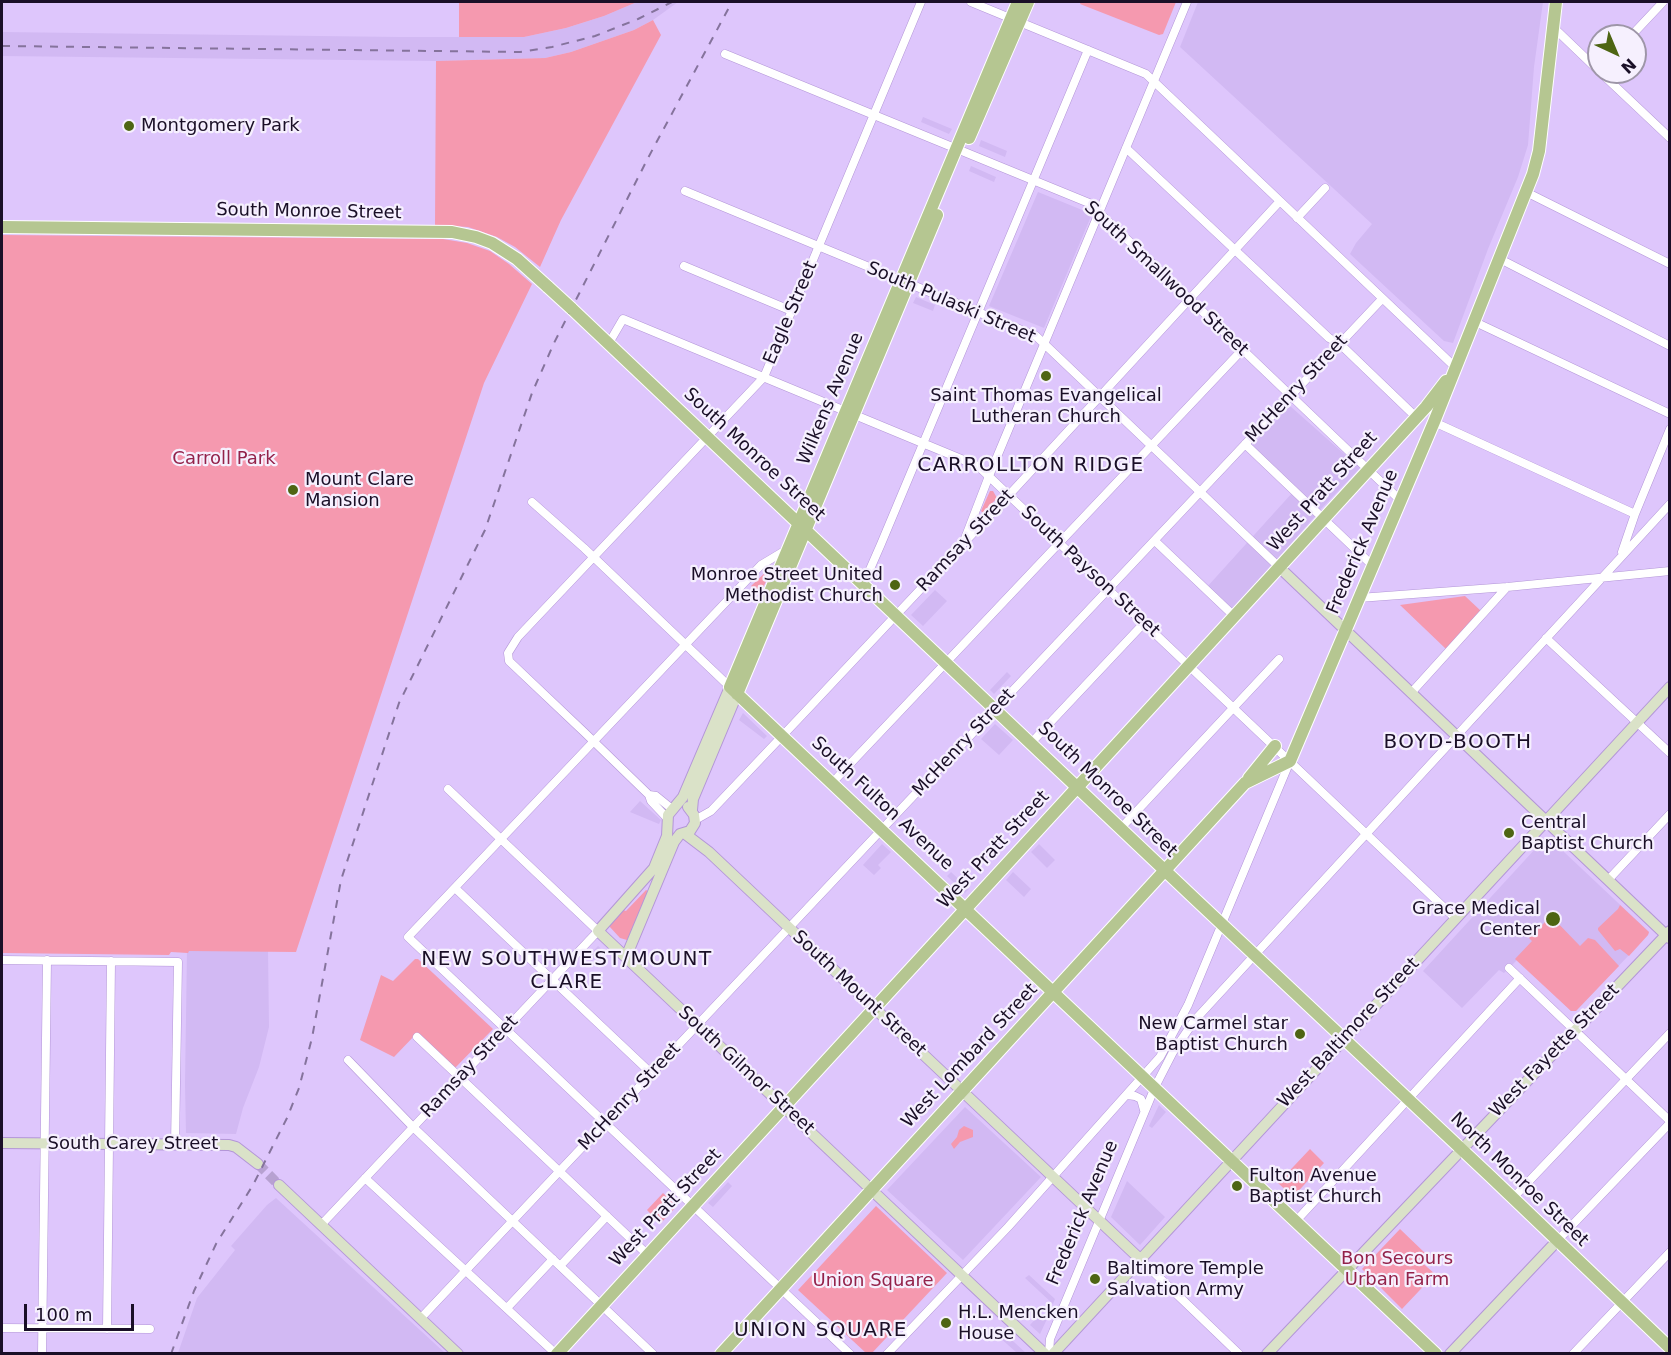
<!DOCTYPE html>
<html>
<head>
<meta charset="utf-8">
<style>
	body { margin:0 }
	#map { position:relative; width:1671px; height:1355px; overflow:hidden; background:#dec6fc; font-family:"DejaVu Sans",sans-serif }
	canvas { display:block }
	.frame { position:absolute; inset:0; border:3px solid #1a0f27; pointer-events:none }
	.north { position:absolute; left:1587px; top:24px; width:60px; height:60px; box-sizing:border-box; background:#f6f0fe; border:2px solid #9e96a8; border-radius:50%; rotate:136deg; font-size:16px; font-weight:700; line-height:24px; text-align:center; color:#1a0f27 }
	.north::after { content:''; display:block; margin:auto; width:21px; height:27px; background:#4e6513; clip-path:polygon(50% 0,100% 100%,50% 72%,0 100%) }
	.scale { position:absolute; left:24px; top:1304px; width:110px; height:27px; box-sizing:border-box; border:3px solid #1a0f27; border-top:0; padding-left:8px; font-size:18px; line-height:21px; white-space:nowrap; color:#1a0f27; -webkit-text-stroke:4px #f6f0fe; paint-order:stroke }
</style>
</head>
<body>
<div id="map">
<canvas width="1671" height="1355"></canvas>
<div class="frame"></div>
<div class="north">N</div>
<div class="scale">100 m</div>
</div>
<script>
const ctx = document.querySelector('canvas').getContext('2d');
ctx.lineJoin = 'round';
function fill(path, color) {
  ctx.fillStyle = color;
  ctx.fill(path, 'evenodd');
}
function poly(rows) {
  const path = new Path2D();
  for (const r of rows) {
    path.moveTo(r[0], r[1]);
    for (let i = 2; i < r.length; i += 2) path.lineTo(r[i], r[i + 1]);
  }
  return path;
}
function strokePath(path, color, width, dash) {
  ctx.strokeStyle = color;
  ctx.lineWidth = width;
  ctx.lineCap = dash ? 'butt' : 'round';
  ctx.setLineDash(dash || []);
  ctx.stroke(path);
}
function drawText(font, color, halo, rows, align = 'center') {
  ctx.font = font + ' "DejaVu Sans",sans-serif';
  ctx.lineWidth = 4.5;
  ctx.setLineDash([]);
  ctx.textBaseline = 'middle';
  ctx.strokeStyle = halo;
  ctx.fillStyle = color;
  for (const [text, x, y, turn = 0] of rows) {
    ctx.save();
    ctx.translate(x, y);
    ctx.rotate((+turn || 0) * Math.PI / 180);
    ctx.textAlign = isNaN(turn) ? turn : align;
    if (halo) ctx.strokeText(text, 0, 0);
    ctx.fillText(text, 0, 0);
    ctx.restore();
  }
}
fill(poly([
	[637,2,678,2,653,20,634,30,571,52,545,58,436,61,2,56,2,32,399,37,524,37,566,28,604,16],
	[1198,2,1543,2,1534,67,1528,145,1518,177,1488,249,1453,343,1444,341,1350,254,1356,243,1372,224,1180,47],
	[923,117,952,129,949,134,921,122],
	[981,140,1007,151,1005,157,979,146],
	[971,166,996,177,994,182,969,171],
	[1038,192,1092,214,1044,328,989,306],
	[916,297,935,305,933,311,913,303],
	[1290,406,1360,468,1319,511,1251,447],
	[1293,492,1317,514,1232,610,1207,587],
	[935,590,947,601,923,626,911,615],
	[1007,672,1011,676,994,694,990,690],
	[743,713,767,736,764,739,739,720],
	[995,724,1013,740,999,755,981,739],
	[640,801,661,820,659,824,630,812],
	[1547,836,1649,932,1648,935,1576,1011,1571,1011,1517,960,1504,973,1499,970,1462,1008,1423,971],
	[882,844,891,852,878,865,881,868,874,875,863,865],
	[1039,844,1055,860,1047,868,1031,852],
	[951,872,969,889,965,893,947,876],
	[1013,872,1031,889,1024,897,1006,880],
	[598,946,603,950,585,968,581,964],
	[187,950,268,950,269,1027,259,1067,243,1108,236,1134,186,1133,185,1084],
	[1159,1105,1166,1112,1152,1128,1149,1126],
	[965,1107,1041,1177,963,1260,887,1190],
	[1127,1181,1165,1217,1140,1245,1111,1217],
	[728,1182,732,1186,713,1207,708,1203],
	[276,1198,445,1353,178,1353,197,1298,235,1250,231,1246,267,1205],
	[1029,1275,1055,1299,1053,1304,1025,1278],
	[1040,1314,1047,1319,1040,1334,1030,1325],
	[1003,1332,1026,1353,1017,1353,998,1336]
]), '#d2b9f3');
fill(poly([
	[459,2,637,2,604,16,566,28,524,37,459,37],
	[1081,2,1176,2,1163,34,1159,35,1080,4],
	[653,20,661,35,561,220,540,267,515,247,497,237,468,227,435,225,436,61,545,58,571,52,634,30],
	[2,235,443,239,467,243,490,251,509,264,532,284,484,383,296,952,189,951,188,953,171,952,169,955,2,953],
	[990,491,993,491,997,498,983,513,981,511],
	[769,569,769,575,760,594,759,594,751,586],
	[1465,596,1481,611,1446,649,1400,605],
	[646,890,650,892,641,914,627,940,620,938,609,926,623,910,626,911],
	[1620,905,1649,932,1648,935,1629,956,1620,949,1615,951,1598,930,1598,928,1618,909],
	[1551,916,1580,946,1588,938,1595,940,1619,966,1576,1011,1571,1011,1515,959,1532,941,1529,938],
	[415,959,418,959,493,1029,455,1068,417,1033,394,1057,360,1040,381,975,393,981],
	[964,1126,973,1130,973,1137,960,1142,954,1149,951,1144,957,1137,959,1130],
	[1310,1149,1324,1163,1293,1197,1278,1183],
	[663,1193,677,1206,660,1224,647,1210],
	[876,1206,947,1273,872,1353,866,1353,798,1290],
	[1400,1229,1425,1253,1419,1260,1435,1274,1402,1309,1362,1269]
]), '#f599af');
strokePath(poly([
	[258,1164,279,1185]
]), '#b7a1d1', 10, [10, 5]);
const street = poly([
	[971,2,1146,74,1455,367],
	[1553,27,1599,71],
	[1631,36,1663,2],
	[725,54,1089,203,1400,500],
	[1600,72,1670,138],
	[1126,148,1329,338,1340,344,1416,417],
	[685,191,1036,336,1279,567],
	[1526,192,1670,264],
	[1297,218,1325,188],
	[1498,258,1670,346],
	[684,266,792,311],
	[1473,321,1670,414],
	[609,343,623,319,978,466,1455,918],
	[1434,422,1635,514],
	[1245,444,1372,565],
	[532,502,584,548,730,687],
	[964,541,989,476,1187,2],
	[1155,541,1234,616],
	[786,550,761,565,408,937,850,1354],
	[1622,552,1635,514,1670,429],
	[861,581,867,576,881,544,1088,50],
	[1359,598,1507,587,1670,571],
	[1546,638,1670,753],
	[1411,693,1507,587],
	[1031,743,1144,623],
	[832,783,1242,350],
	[649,795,651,801,667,818],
	[672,809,656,796,649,795,584,732,509,661,508,653,518,637,764,377,921,2],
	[695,820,711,811,805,712,1009,495,1280,201],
	[1121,828,1279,659],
	[1609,879,1670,814],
	[455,888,652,1074],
	[2,960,178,962,175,1145],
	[1509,968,1670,1121],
	[417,1037,648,1255],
	[348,1060,413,1127,653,1354],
	[1127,1095,1135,1096,1141,1099,1144,1110],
	[365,1178,556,1354],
	[1513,1198,1670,1033],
	[1296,1221,1520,978],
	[321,1225,598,931,448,789],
	[1557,1241,1670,1123],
	[1141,1260,1239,1354],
	[560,1266,607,1216],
	[507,1308,553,1259],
	[421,1318,1382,299],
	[2,1328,150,1329],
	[107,1329,111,961],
	[42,1354,47,960],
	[887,1354,1008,1227,1160,1057,1188,1005,1290,761],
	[1049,1354,1050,1339,1155,1087,1173,1052,1194,1021,1670,504],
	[1573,1354,1670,1252]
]);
const secondary = poly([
	[1279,567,1669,938],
	[730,687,683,797,668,815,667,836,654,868,598,931,1045,1354],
	[692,810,693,799,737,694],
	[684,833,709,852,1141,1260],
	[680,834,690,831,695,823,694,815,688,807],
	[626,957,674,842,680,834],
	[2,1143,229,1145,236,1147,258,1164],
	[279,1185,458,1354],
	[1053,1354,1670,687],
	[1267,1354,1670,931],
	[1450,1354,1557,1241]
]);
const primary = poly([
	[1018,2,730,687,1436,1354],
	[969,138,1028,2],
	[2,227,452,232,476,237,492,243,517,259,548,287],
	[571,308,1195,899,1490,1176,1670,1348],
	[737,694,937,215],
	[1249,778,1275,746],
	[557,1354,1285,561,1426,407,1446,381],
	[721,1354,1245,783,1290,761,1434,422,1533,174,1539,151,1556,2]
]);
strokePath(street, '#b396d7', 9);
strokePath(secondary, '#b396d7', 12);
strokePath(primary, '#fff', 14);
strokePath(street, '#fff', 8);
strokePath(secondary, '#dae2c8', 10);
strokePath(primary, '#b5c691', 12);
strokePath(poly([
	[2,46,520,52,552,47,595,36,638,19,672,2],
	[171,1354,194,1291,216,1244,253,1185,287,1118,299,1088,312,1038,341,880,399,703,485,530,532,393,554,343,648,158,732,2]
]), '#85739c', 2, [8, 8]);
const primaryBridge = poly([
	[548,287,571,308]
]);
strokePath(primaryBridge, '#fff', 14, []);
strokePath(primaryBridge, '#b5c691', 12);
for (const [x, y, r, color] of [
	[129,126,6,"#4e6513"],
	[1046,376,6,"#4e6513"],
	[293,490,6,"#4e6513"],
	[895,585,6,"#4e6513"],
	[1509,833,6,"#4e6513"],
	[1553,919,8,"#4e6513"],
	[1300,1034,6,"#4e6513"],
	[1237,1186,6,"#4e6513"],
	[1095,1279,6,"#4e6513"],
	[946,1323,6,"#4e6513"]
]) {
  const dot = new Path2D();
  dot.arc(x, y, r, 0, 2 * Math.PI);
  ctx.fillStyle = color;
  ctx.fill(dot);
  strokePath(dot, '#f6f0fe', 2);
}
drawText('18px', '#1a0f27', '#f6f0fe', [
	["Montgomery Park",141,126],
	["Saint Thomas Evangelical",1046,396,"center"],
	["Lutheran Church",1046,417,"center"],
	["Mount Clare",305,480],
	["Mansion",305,501],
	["Monroe Street United",883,575,"right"],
	["Methodist Church",883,596,"right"],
	["Central",1521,823],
	["Baptist Church",1521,844],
	["Grace Medical",1540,909,"right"],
	["Center",1540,930,"right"],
	["New Carmel star",1288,1024,"right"],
	["Baptist Church",1288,1045,"right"],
	["Fulton Avenue",1249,1176],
	["Baptist Church",1249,1197],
	["Baltimore Temple",1107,1269],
	["Salvation Army",1107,1290],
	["H.L. Mencken",958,1313],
	["House",958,1334]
], 'left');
drawText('18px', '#1a0f27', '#f6f0fe', [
	["South Monroe Street",309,212,1],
	["South Smallwood Street",1166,279,43],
	["South Pulaski Street",951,303,23],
	["Eagle Street",791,313,-67],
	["McHenry Street",1297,389,-47],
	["Wilkens Avenue",831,399,-67],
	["South Monroe Street",754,455,43],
	["West Pratt Street",1323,492,-48],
	["Ramsay Street",966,541,-47],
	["Frederick Avenue",1363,542,-67],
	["South Payson Street",1090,572,43],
	["McHenry Street",964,743,-47],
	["South Monroe Street",1107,790,44],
	["South Fulton Avenue",882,804,43],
	["West Pratt Street",994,850,-47],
	["South Mount Street",859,994,43],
	["West Baltimore Street",1349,1033,-47],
	["West Fayette Street",1555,1051,-46],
	["West Lombard Street",970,1056,-47],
	["Ramsay Street",470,1067,-47],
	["South Gilmor Street",746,1071,43],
	["McHenry Street",630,1097,-47],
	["South Carey Street",133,1144],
	["North Monroe Street",1519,1180,44],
	["West Pratt Street",666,1208,-47],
	["Frederick Avenue",1083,1213,-67]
]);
drawText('18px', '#93224a', '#f6f0fe', [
	["Carroll Park",224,459],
	["Bon Secours",1397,1259],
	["Urban Farm",1397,1280],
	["Union Square",873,1281]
]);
ctx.letterSpacing = '1.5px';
drawText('20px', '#1a0f27', '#f6f0fe', [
	["CARROLLTON RIDGE",1031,466],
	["BOYD-BOOTH",1458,743],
	["NEW SOUTHWEST/MOUNT",567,960],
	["CLARE",567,983],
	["UNION SQUARE",821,1331]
]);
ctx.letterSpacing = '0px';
</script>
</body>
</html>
